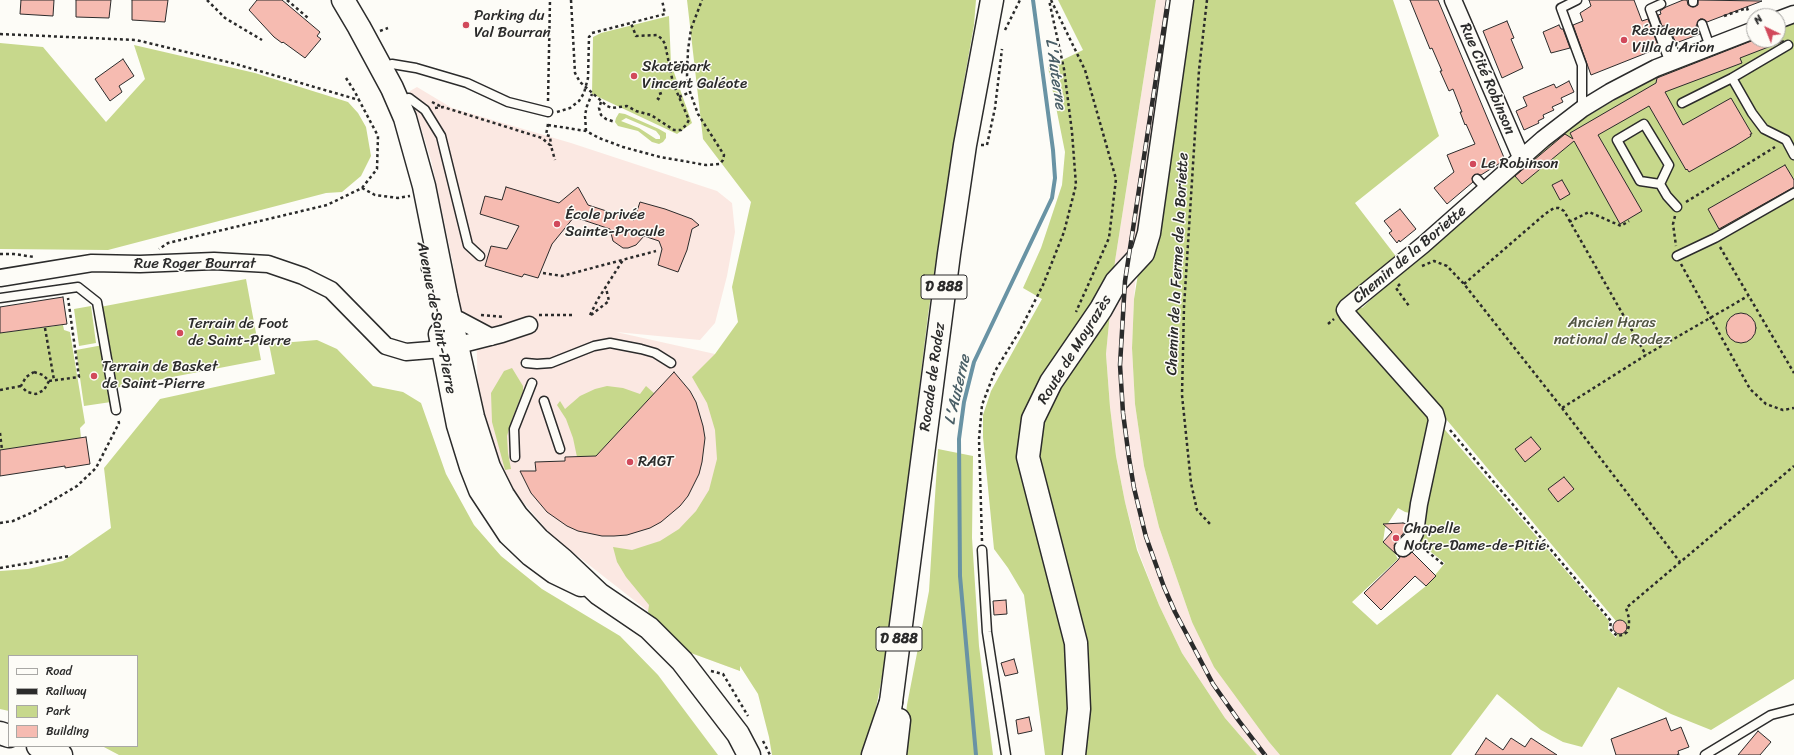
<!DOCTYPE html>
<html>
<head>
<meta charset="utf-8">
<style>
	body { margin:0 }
	#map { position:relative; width:1794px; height:755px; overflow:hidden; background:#fdfcf7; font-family:Sriracha,sans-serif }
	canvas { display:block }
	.legend { position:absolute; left:8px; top:655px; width:130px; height:92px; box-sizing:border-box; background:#fdfcf7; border:1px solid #a9a8a5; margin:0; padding:5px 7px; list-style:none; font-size:12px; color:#2b2b2b }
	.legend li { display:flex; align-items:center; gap:8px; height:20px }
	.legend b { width:20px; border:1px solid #a9a8a5 }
	.north { position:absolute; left:1746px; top:8px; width:40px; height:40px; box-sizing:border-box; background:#fdfcf7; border:1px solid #a9a8a5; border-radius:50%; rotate:317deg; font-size:11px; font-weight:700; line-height:16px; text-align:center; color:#2b2b2b }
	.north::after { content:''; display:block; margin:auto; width:14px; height:18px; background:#d1495b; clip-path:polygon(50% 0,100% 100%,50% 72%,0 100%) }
</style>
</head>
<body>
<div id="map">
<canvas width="1794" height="755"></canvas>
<ul class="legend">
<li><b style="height:5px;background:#fdfcf7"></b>Road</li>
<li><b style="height:5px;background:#2b2b2b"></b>Railway</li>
<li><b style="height:11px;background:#c7d88c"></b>Park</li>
<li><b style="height:11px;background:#f6bbb1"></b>Building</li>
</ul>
<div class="north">N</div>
</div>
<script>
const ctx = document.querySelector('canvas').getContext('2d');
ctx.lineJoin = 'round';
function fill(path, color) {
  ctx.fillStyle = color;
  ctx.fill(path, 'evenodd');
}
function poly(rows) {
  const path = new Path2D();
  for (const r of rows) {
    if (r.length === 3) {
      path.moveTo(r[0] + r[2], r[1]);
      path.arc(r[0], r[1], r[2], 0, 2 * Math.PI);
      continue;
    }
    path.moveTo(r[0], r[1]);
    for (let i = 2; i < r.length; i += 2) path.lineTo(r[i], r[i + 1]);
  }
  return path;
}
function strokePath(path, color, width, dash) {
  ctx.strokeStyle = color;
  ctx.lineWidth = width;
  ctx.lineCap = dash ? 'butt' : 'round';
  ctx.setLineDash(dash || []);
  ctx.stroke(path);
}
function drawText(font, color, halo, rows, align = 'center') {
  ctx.font = font + ' Sriracha,sans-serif';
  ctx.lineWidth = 3;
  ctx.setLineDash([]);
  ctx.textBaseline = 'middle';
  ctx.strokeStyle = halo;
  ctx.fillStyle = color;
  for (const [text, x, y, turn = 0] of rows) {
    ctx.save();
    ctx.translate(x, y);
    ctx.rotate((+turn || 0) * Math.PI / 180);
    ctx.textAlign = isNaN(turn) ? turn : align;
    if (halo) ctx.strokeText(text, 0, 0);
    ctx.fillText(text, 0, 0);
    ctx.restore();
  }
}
fill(poly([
	[1156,0,1177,0,1138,245,1134,299,1132,348,1135,404,1144,466,1159,527,1192,622,1269,742,1280,755,1257,755,1225,718,1182,653,1159,605,1138,550,1125,502,1116,456,1110,407,1106,354,1115,261],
	[417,87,452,108,571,143,717,191,732,203,735,232,727,276,715,323,700,340,616,332,715,354,740,671,691,653,653,615,552,536,506,482,478,399,476,320,458,309,453,264,431,160,416,112,409,98,410,91]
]), '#fbe8e2');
fill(poly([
	[687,0,976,0,974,25,957,121,928,315,889,640,867,755,772,755,769,737,758,694,740,666,740,671,691,653,648,612,649,605,626,577,617,562,613,547,632,550,660,541,679,529,696,511,709,490,717,459,715,430,707,403,692,377,715,354,738,322,732,287,751,202,703,139],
	[1058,0,1156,0,1115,261,1106,354,1110,407,1116,456,1125,502,1137,550,1159,605,1182,653,1225,718,1257,755,1045,755,1024,595,1008,568,994,549,983,437,983,415,991,391,1042,299,1023,288,1041,248,1062,185,1065,152,1048,67,1083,50],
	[1182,0,1393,0,1439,136,1355,203,1398,259,1336,309,1430,418,1410,513,1405,512,1398,508,1385,528,1383,542,1394,552,1398,559,1352,602,1377,625,1426,586,1445,563,1418,542,1440,424,1609,621,1608,629,1616,638,1617,633,1613,628,1616,621,1361,318,1351,314,1359,306,1362,308,1404,269,1506,181,1578,122,1660,73,1754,36,1754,40,1778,40,1778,27,1794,21,1794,679,1711,730,1671,714,1618,687,1582,747,1563,742,1541,730,1497,694,1451,755,1280,755,1269,742,1214,667,1192,622,1159,527,1144,466,1135,404,1132,348,1134,299],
	[669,16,671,64,692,123,677,134,592,94,593,37,601,33],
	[0,43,43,47,106,122,145,79,134,45,255,73,348,102,358,113,366,127,371,156,361,176,342,192,326,193,108,250,0,249],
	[619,113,625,114,659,129,666,133,666,138,663,142,659,144,652,142,638,131,618,126,615,122,616,118],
	[626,118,656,131,660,136,660,139,656,139,639,128,621,121],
	[246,279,261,360,115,388,100,307],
	[91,306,96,343,79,346,74,309],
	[63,325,64,330,70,332,77,375,85,423,80,428,81,438,0,450,0,333],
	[317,340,337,349,373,386,403,392,421,403,446,474,474,525,501,556,542,589,620,636,658,675,718,755,119,755,102,746,137,746,137,656,9,656,9,711,0,709,0,571,28,569,63,561,111,528,104,468,160,399,275,374,269,344],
	[103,345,111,402,84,406,76,350],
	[512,368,523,386,523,391,512,419,507,436,508,453,511,469,505,470,492,422,491,393,504,371],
	[607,386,623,388,640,394,646,386,655,394,596,456,577,457,573,438,566,419,557,405,560,401,565,409,580,396,595,389],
	[938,449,973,456,972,538,979,646,993,755,901,755,907,705,929,591]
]), '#c7d88c');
strokePath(poly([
	[976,755,960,576,959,439,964,402,974,362,1052,198,1055,178,1053,150,1033,0]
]), '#6993a4', 4);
const building = poly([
	[21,0,54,0,53,16,20,14,21,0],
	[76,0,111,0,109,18,76,17,76,0],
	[132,0,168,0,165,22,132,20,132,0],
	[257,0,282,0,320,32,317,36,321,39,305,58,283,42,282,43,274,37,249,10,257,0],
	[1410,0,1438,0,1505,160,1481,175,1478,174,1474,175,1472,178,1473,182,1447,204,1434,188,1454,172,1447,155,1475,144,1466,124,1465,125,1460,112,1462,112,1453,89,1449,91,1440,71,1442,71,1432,48,1430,49,1410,0],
	[1589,0,1634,0,1642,21,1648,19,1659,48,1591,75,1573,25,1583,21,1580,13,1591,6,1589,0],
	[1683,0,1687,0,1688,5,1693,7,1698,5,1698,0,1762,1,1707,22,1703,19,1700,19,1696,26,1700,34,1676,43,1669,28,1662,26,1658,15,1661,14,1660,11,1666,7,1683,0],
	[1507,21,1514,38,1511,39,1523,68,1502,78,1483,31,1507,21],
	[1559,25,1561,29,1563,29,1570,48,1551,53,1543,32,1559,25],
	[1754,40,1784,41,1740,58,1742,63,1665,92,1683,125,1731,98,1752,134,1750,134,1751,136,1735,146,1689,172,1687,169,1686,170,1649,106,1598,135,1642,211,1620,224,1574,141,1522,184,1515,176,1565,134,1573,139,1570,133,1656,83,1657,78,1754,40],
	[123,59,134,76,119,86,122,92,110,101,95,79,123,59],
	[1569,81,1574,92,1561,98,1563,102,1552,107,1554,110,1543,115,1544,118,1538,121,1539,123,1524,130,1516,111,1527,106,1523,97,1554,84,1556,88,1569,81],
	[1785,165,1794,180,1794,187,1719,229,1708,209,1785,165],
	[1562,180,1570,194,1560,200,1552,185,1562,180],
	[506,187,559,203,578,187,588,205,634,220,640,202,665,209,692,219,699,225,692,229,687,250,678,272,658,265,662,249,659,241,644,236,636,245,628,248,623,248,613,241,610,229,574,217,552,244,538,278,524,274,522,277,485,266,491,246,507,249,519,226,480,214,485,196,502,200,506,187],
	[1400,209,1416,229,1400,242,1399,240,1397,243,1389,233,1392,231,1384,221,1400,209],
	[63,297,67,324,0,333,0,307,63,297],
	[1741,328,15],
	[674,372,690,391,696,402,703,426,705,438,702,462,699,474,688,496,680,506,661,522,650,528,627,535,614,536,602,536,578,531,567,526,547,512,531,493,520,471,536,471,535,462,565,461,565,457,596,456,674,372],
	[86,437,90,464,65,468,65,466,0,476,0,450,86,437],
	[1531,437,1541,449,1525,462,1515,449,1531,437],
	[1564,477,1574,489,1558,502,1548,489,1564,477],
	[1403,523,1407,524,1406,530,1394,545,1396,554,1383,542,1392,532,1383,524,1403,523],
	[1412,552,1436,576,1426,586,1415,576,1381,610,1364,593,1398,560,1400,557,1398,556,1405,557,1412,552],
	[1006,600,1007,614,994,615,993,601,1006,600],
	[1620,627,7],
	[1014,659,1018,673,1005,676,1001,663,1014,659],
	[1029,717,1032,731,1018,734,1016,720,1029,717],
	[1666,718,1671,731,1681,727,1689,747,1678,751,1679,755,1616,755,1611,739,1666,718],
	[1758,731,1771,742,1760,755,1738,755,1758,731],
	[1486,738,1503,750,1511,738,1525,747,1531,738,1557,755,1475,755,1486,738]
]);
fill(building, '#f6bbb1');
strokePath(building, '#2b2b2b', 1);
const lane = poly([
	[1577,0,1561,8,1582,65,1582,109],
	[1693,0,1693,2],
	[1661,4,1650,9,1670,63],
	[1702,24,1710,47],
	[1664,31,1678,59],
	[392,64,416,68,467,83,508,102,548,112],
	[1732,78,1752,113,1764,129,1786,140,1794,155],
	[398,100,409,98,425,110,441,136,468,245,480,256],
	[1682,103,1732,78,1788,45],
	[1477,179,1487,190],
	[1660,184,1640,181,1617,140,1644,124,1669,165,1660,184,1667,196,1677,207],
	[1677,256,1715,238,1794,193],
	[426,269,435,278,436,282],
	[0,298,78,287,97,302,116,410],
	[526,363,537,364,551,363,594,346,610,343,641,349,655,353,671,363],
	[544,401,560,449],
	[515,457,514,429,532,383],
	[982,550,987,632,1006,755],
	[1705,755,1771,715,1794,709]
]);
const street = poly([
	[1453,0,1521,157],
	[1778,20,1794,14],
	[0,278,92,263,140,264,214,261,268,264,303,276,331,290,386,346,406,352,443,349,502,334,529,325],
	[444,324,459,320,491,337],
	[1403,548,1412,539,1415,533,1419,504,1437,420,1435,413,1348,315,1345,310,1347,307,1423,245,1543,139,1582,109,1610,92,1656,68,1754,30]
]);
const secondary = poly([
	[343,0,359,27,392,88,405,118,424,186,446,296,473,417,489,467,503,495,517,516,538,539,563,560,599,594,649,628,682,661,738,734,749,755],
	[440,334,458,425,471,467,480,490,509,534,531,555,554,572,581,585],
	[0,733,9,736],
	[38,746,61,755],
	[1074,755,1079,709,1076,643,1028,457,1033,419,1051,382,1101,309,1116,282,1143,253,1149,233,1182,0]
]);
const primary = poly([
	[873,755,891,702,949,254,965,145,992,0],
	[895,755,899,720]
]);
const highway = poly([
	[884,755,891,702]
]);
strokePath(lane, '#2b2b2b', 11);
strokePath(street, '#2b2b2b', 19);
strokePath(secondary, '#2b2b2b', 25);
strokePath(primary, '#2b2b2b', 25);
strokePath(highway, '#2b2b2b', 25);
strokePath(poly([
	[207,0,225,18,262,40],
	[287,0,308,18],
	[571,0,575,73,580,82,607,106,612,108,627,106,636,111,651,115,674,130,681,130,686,125,689,120,673,83,665,44,662,39,657,35,636,36,631,23],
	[1051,0,1085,70,1116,179,1109,238,1076,312],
	[1207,0,1199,70,1184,307,1182,395,1191,483,1197,510,1210,524],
	[1724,16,1747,8,1748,11],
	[1005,30,1020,0],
	[380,31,388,28],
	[0,34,136,40,232,63,359,100,378,136,377,169,362,188,327,205,168,243,159,249],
	[668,63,688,62],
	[346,78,355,92,359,100],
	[659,94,662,93],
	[679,97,690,92],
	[657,98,660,100],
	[548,101,550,0],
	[432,102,442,107],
	[601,102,599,108,601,115,606,119,615,122],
	[435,108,443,107,542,138,551,146,555,160],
	[557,112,570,108,579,101,584,93,588,78,589,37,592,33,665,14,662,0],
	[548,124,546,135,550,136,551,146],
	[548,125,586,131,599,138,623,147,660,157,706,165,720,164,723,160,724,155,698,114,690,92,687,76,688,50,691,29,702,0],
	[586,131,585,115,587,106,592,94],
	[981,145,987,145,995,108,1002,49],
	[362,188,375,195,398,198,410,196],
	[1686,202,1775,147],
	[1675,216,1673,224,1676,246],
	[1569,222,1589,212,1621,226,1629,221],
	[1720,247,1794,373],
	[0,254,14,254,34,257],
	[1681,264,1750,389,1766,404,1783,410,1794,408],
	[1422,266,1434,261,1447,266,1464,284,1562,408,1646,355,1748,296],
	[543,273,562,276,656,251],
	[1400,284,1396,288,1409,306],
	[1464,284,1545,214,1554,208,1559,208,1564,211,1646,355],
	[481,315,504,317],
	[539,315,575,315],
	[590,315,598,299,623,260],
	[591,315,609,301,606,288],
	[1328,324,1334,319],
	[45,328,54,380],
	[34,372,43,375,49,381,44,390,36,394,27,392,21,386,26,377,34,372],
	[49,381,79,377,68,298],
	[0,390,21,386],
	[1562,408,1680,562],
	[1450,430,1611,621,1610,629,1617,636,1623,635,1627,632,1629,626,1629,618,1626,608,1794,466],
	[0,433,2,450],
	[0,523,13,521,35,511,77,486,96,468,119,423,118,419],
	[982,541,979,439,982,405,995,371,1019,332,1043,285,1064,232,1076,185,1072,132,1064,69,1049,0],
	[1422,547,1444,565],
	[0,568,70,556],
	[711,671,723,674,748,716],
	[763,741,770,755],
	[1677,755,1678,755]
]), '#2b2b2b', 2.5, [3, 3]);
strokePath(lane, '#fdfcf7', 8);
strokePath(street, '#fdfcf7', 16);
strokePath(secondary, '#fdfcf7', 22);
strokePath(primary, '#fdfcf7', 22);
strokePath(highway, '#fdfcf7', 22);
const rail = poly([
	[1168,0,1125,281,1120,365,1123,413,1129,458,1134,488,1146,537,1164,587,1175,612,1213,684,1239,721,1265,755]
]);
strokePath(rail, '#2b2b2b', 4.5);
strokePath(rail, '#fdfcf7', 3, [9]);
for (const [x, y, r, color] of [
	[466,25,4,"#d1495b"],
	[1624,40,4,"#d1495b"],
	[634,76,4,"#d1495b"],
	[1473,164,4,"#d1495b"],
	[557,224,4,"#d1495b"],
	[180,333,4,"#d1495b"],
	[94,376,4,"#d1495b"],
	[630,462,4,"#d1495b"],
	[1396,538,4,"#d1495b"]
]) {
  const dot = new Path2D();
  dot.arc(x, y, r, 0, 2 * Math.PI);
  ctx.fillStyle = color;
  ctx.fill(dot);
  strokePath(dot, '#fdfcf7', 1.5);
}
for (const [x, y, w] of [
	[944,287,46],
	[899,639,46]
]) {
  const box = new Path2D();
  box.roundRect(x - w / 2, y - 12, w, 24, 3);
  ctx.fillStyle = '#fdfcf7';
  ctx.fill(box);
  strokePath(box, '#2b2b2b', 1);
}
drawText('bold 14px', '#2b2b2b', null, [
	["D 888",944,287],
	["D 888",899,639]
]);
drawText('15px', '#2b2b2b', '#fdfcf7', [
	["Parking du",474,16],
	["Val Bourran",474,33],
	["Résidence",1632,31],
	["Villa d'Arion",1632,48],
	["Skatepark",642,67],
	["Vincent Galéote",642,84],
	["Le Robinson",1481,164],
	["École privée",565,215],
	["Sainte-Procule",565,232],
	["Terrain de Foot",188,324],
	["de Saint-Pierre",188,341],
	["Terrain de Basket",102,367],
	["de Saint-Pierre",102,384],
	["RAGT",638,462],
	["Chapelle",1404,529],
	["Notre-Dame-de-Pitié",1404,546]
], 'left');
drawText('15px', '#2b2b2b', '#fdfcf7', [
	["Rue Cité Robinson",1487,79,67],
	["Chemin de la Boriette",1410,255,-40],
	["Rue Roger Bourrat",195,264],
	["Chemin de la Ferme de la Boriette",1178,264,-87],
	["Avenue de Saint-Pierre",436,318,79],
	["Route de Moyrazès",1075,350,-58],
	["Rocade de Rodez",933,377,-82]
]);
drawText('15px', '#525643', '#fdfcf7', [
	["Ancien Haras",1612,323],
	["national de Rodez",1612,340]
]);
drawText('italic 16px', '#4a5f67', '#fdfcf7', [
	["L'Auterne",1055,74,82],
	["L'Auterne",958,390,-77]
]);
</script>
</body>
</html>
